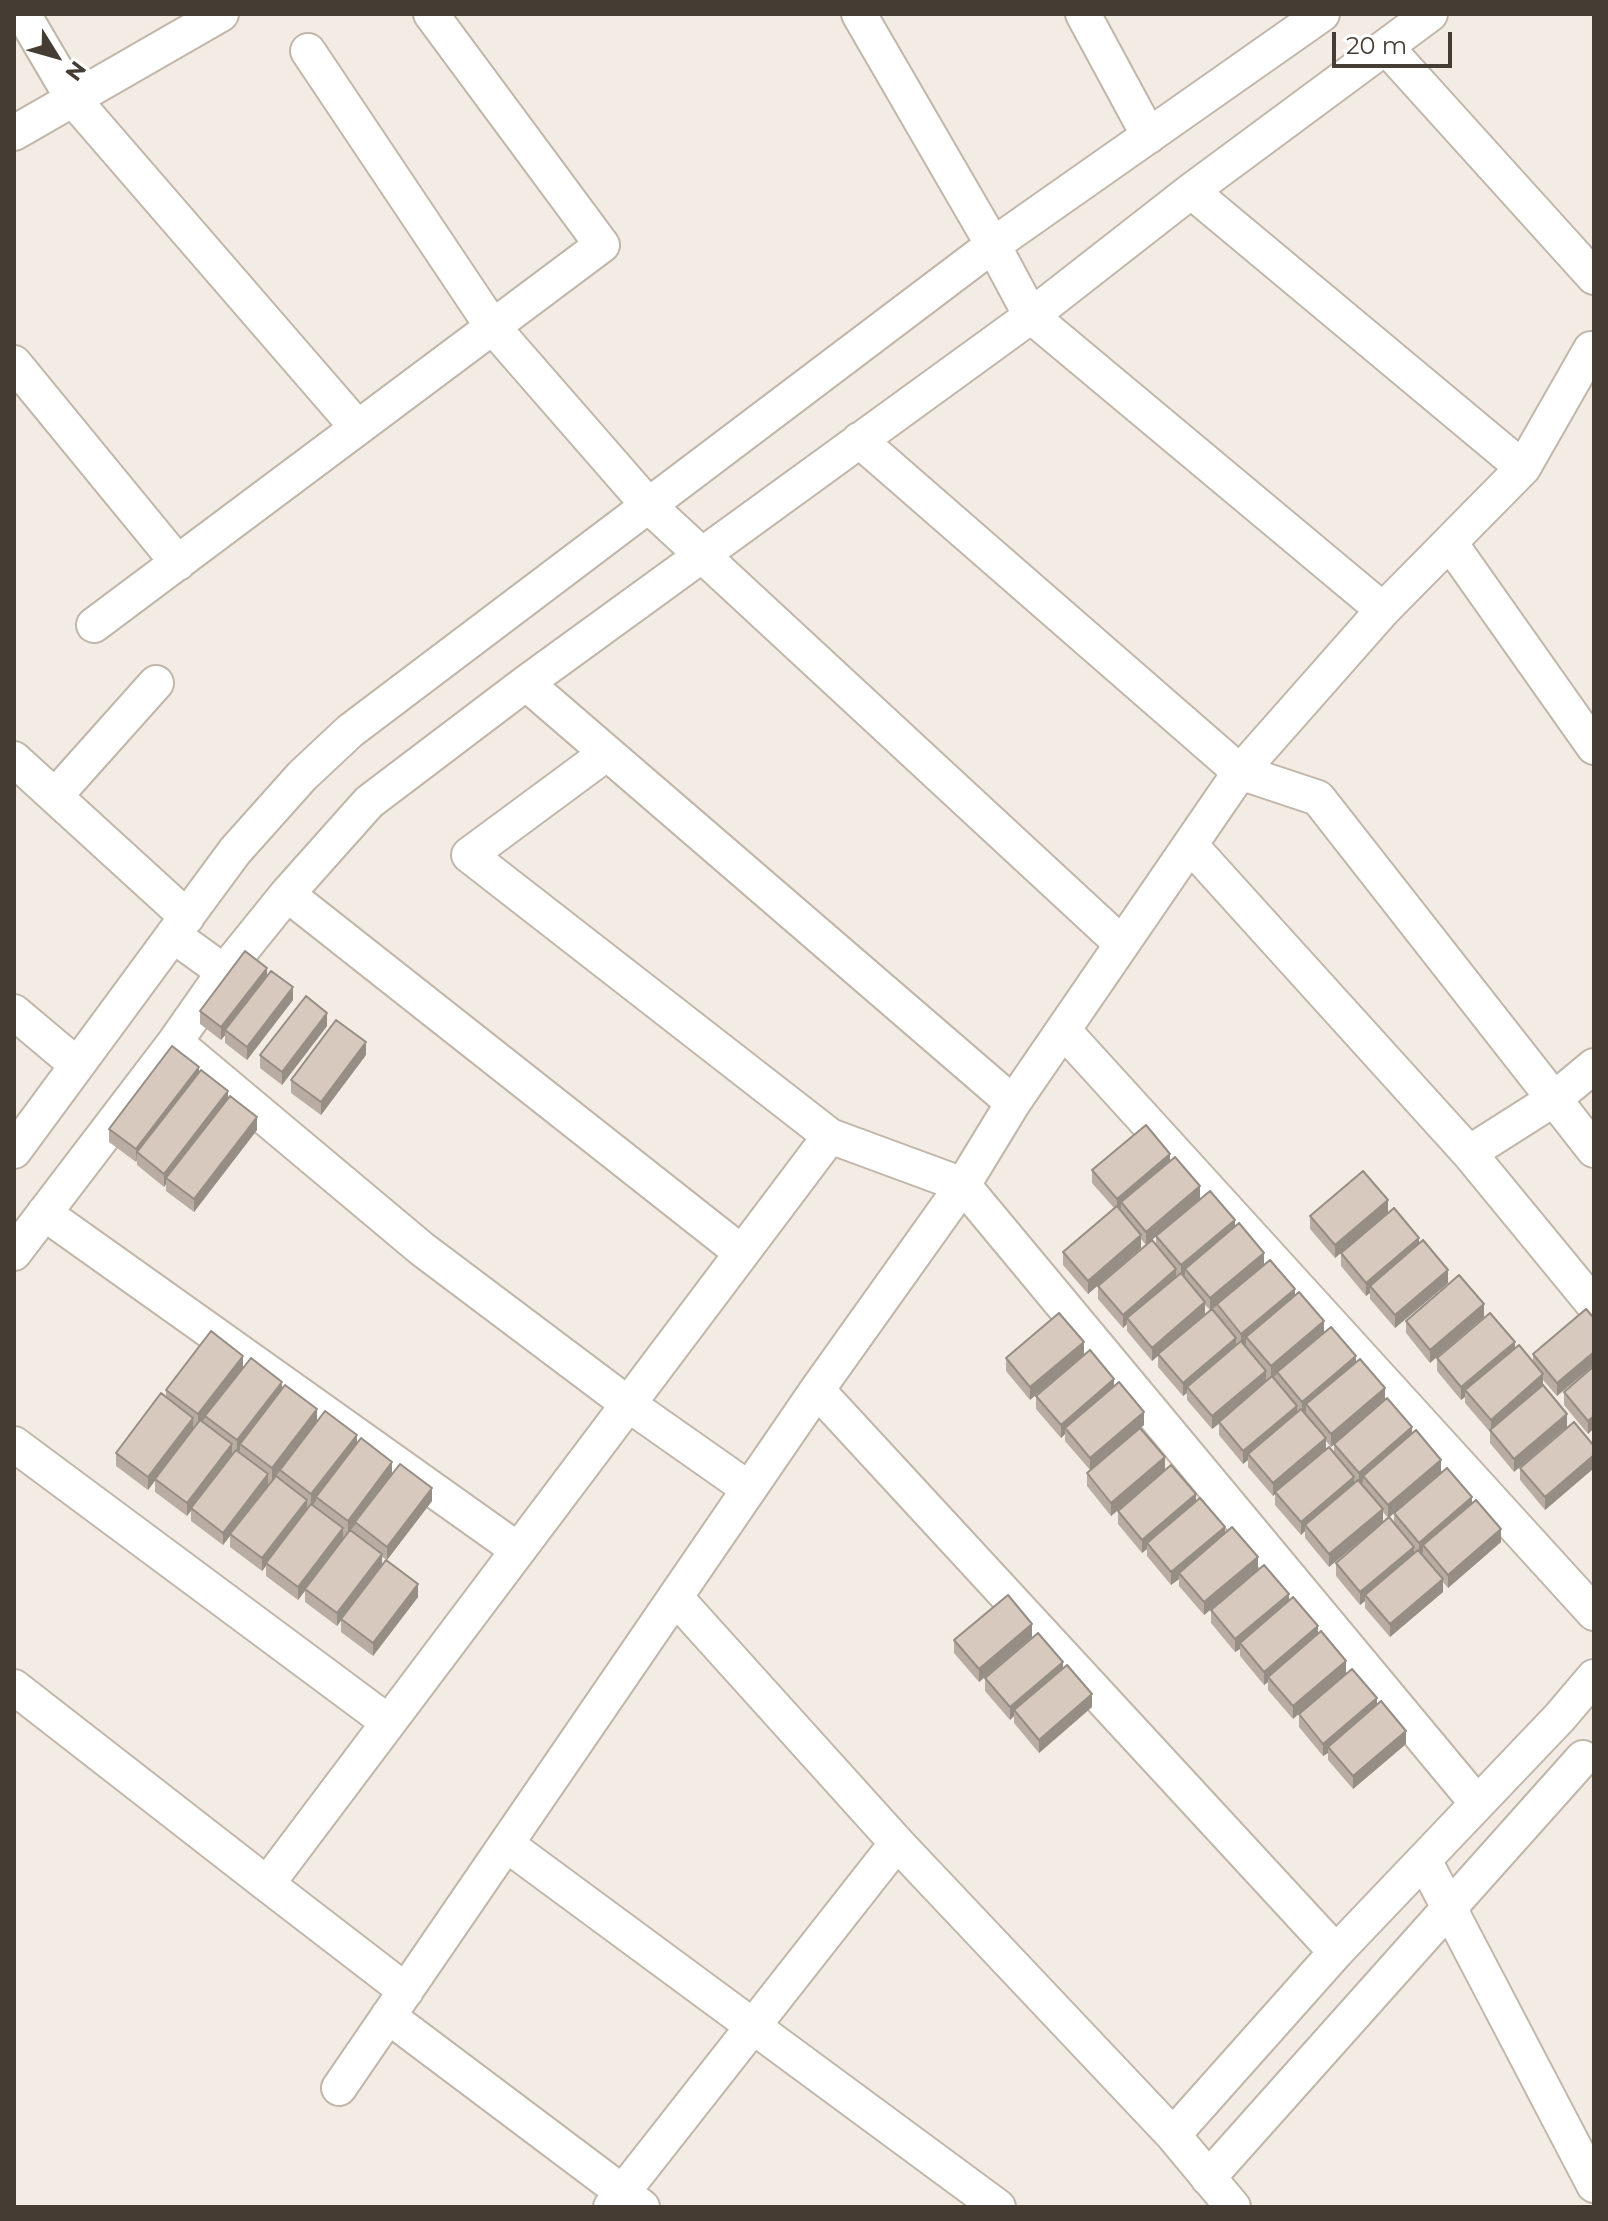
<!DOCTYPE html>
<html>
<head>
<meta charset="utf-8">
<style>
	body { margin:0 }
	#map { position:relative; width:1608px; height:2221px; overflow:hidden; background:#f3ece4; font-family:Montserrat,sans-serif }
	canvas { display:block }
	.frame { position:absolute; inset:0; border:16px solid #453c34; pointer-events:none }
	.north { position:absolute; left:16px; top:16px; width:80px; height:80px; -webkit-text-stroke:6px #fff; paint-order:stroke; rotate:127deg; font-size:22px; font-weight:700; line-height:32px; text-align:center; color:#453c34 }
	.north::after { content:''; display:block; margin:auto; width:28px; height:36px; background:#453c34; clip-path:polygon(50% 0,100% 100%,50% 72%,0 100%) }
	.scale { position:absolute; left:1332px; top:32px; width:120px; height:36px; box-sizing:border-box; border:4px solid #453c34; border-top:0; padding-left:10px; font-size:24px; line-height:28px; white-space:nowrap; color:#453c34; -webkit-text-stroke:6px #fff; paint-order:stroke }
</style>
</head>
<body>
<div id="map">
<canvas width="1608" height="2221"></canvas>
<div class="frame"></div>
<div class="north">N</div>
<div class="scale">20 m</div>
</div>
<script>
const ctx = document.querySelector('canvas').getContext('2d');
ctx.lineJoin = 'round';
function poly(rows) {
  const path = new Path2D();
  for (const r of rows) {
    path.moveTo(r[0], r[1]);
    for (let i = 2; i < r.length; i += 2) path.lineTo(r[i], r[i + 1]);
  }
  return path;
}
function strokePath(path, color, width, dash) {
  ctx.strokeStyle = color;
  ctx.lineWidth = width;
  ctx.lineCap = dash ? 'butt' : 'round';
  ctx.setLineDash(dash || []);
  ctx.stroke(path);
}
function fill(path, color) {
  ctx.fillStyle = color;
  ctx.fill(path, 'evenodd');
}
const minor = poly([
	[23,14,73,99,357,427],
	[859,14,993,245,1031,316,1383,610],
	[1083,14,1149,136],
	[1386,47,1594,277],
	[308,51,492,326,649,506,1122,944],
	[14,133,221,14],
	[1191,191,1523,468],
	[1591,349,1523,468,1383,610,1240,772,1318,798,1594,1150],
	[14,363,178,563],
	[1450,543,1594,747],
	[94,625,602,245,431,14],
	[526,683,1013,1103],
	[607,753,469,855,830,1136,963,1185,1477,1803],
	[14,759,187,917],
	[55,796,156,683],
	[1190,845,1469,1153,1594,1305],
	[287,894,742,1253],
	[173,935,224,972],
	[14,1012,77,1065],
	[1063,1030,1594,1613],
	[175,1042,422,1249,628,1404,749,1489],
	[14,1151,235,851,302,776,350,731,993,245,1322,14],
	[1469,1153,1554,1099,1594,1066],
	[44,1213,518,1550],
	[14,1253,175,1042,224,972,287,894,369,802,526,683,1031,316,1191,191,1430,14],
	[817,1390,1336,1952],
	[14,1444,388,1722],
	[675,1597,897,1843,1173,2135,1233,2207],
	[14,1687,267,1884],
	[506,1844,998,2207],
	[1424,1860,1594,2185],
	[406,1991,267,1884,830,1136],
	[388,2016,642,2207],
	[339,2088,817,1390,963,1185,1013,1103,1240,772,859,440],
	[1173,2135,1336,1952,1560,1717,1594,1677],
	[1208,2178,1583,1758],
	[611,2207,897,1843]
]);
strokePath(minor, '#c1b6aa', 38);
strokePath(minor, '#fff', 34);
fill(poly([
	[267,976,293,1000,247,1060,225,1043,225,1035,221,1040,200,1024,200,1011],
	[327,1026,282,1085,260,1068,260,1055],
	[366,1055,321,1115,291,1093,291,1080],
	[199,1072,228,1098,257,1130,194,1212,166,1191,166,1184,164,1187,137,1165,137,1161,136,1162,109,1142,109,1129],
	[1170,1161,1200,1199,1235,1226,1264,1264,1295,1296,1324,1332,1356,1363,1441,1473,1472,1503,1501,1542,1448,1588,1443,1582,1443,1592,1390,1637,1365,1608,1365,1601,1360,1605,1336,1576,1336,1563,1388,1518,1383,1512,1383,1522,1329,1567,1305,1538,1305,1531,1301,1535,1275,1505,1275,1494,1273,1496,1248,1467,1248,1460,1243,1464,1219,1435,1219,1424,1212,1429,1187,1400,1187,1393,1183,1396,1158,1367,1158,1356,1152,1361,1127,1331,1127,1324,1123,1328,1098,1299,1098,1286,1146,1245,1141,1239,1141,1248,1088,1294,1063,1265,1063,1252,1114,1208,1092,1183,1092,1170],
	[1156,1236,1156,1246,1152,1240],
	[1205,1305,1210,1310,1205,1314],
	[1326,1441,1331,1447,1334,1444,1334,1453,1326,1449],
	[1394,1513,1394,1523,1389,1518],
	[1388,1213,1419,1244,1448,1283,1395,1328,1370,1299,1370,1293,1366,1296,1341,1266,1341,1253,1370,1228,1335,1258,1310,1229,1310,1216],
	[1459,1275,1430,1363,1406,1333,1406,1321],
	[1059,1313,1030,1400,1006,1371,1006,1358],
	[1594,1318,1557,1396,1543,1380,1514,1472,1490,1443,1490,1432,1465,1403,1465,1397,1461,1400,1437,1371,1437,1358,1515,1349,1533,1362,1533,1354],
	[1594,1366,1594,1439,1592,1437,1592,1430,1588,1434,1564,1405,1564,1392],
	[243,1368,282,1389,317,1421,357,1443,392,1474,432,1501,387,1560,382,1557,382,1566,418,1597,373,1656,341,1632,341,1620,337,1626,305,1602,305,1591,298,1600,266,1576,266,1566,262,1571,230,1547,230,1536,223,1545,191,1521,191,1510,187,1516,155,1492,155,1480,148,1490,116,1466,116,1453,166,1397,166,1390],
	[1114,1386,1144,1425,1136,1431,1165,1470,1111,1516,1087,1486,1087,1473,1090,1470,1065,1441,1065,1434,1061,1438,1036,1409,1036,1396],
	[1594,1446,1594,1468,1545,1510,1520,1480,1520,1468],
	[1196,1501,1258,1570,1289,1601,1293,1597,1293,1719,1268,1690,1268,1682,1264,1685,1240,1656,1240,1649,1235,1652,1211,1623,1211,1610,1242,1584,1204,1615,1179,1586,1179,1579,1171,1585,1147,1556,1147,1549,1142,1553,1118,1524,1118,1511],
	[1032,1637,979,1682,954,1653,954,1640],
	[1063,1668,1092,1707,1039,1753,1014,1723,1014,1716,1010,1720,985,1691,985,1678],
	[1377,1705,1406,1744,1353,1789,1328,1760,1328,1753,1323,1756,1299,1727,1299,1714]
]), '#b9ada3');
fill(poly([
	[267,968,267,981,225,1030,225,1035,221,1040,221,1027],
	[293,987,293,1000,247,1060,247,1047],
	[327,1013,327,1026,282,1085,282,1072],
	[366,1042,366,1055,321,1115,321,1102],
	[199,1067,199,1080,137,1152,136,1162,136,1149],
	[228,1091,228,1104,166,1178,166,1184,164,1187,164,1174],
	[257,1117,257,1130,194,1212,194,1199],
	[1170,1154,1170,1167,1121,1202,1121,1208,1117,1212,1117,1199],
	[1200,1186,1200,1199,1146,1245,1146,1232],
	[1388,1200,1388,1213,1335,1258,1335,1245],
	[1235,1220,1235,1233,1185,1269,1185,1275,1181,1278,1181,1265],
	[1141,1235,1141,1248,1088,1294,1088,1281],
	[1419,1238,1419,1250,1370,1286,1370,1293,1366,1296,1366,1283],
	[1264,1253,1264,1266,1210,1311,1210,1298],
	[1176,1269,1176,1282,1127,1318,1127,1324,1123,1328,1123,1315],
	[1448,1270,1448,1283,1395,1328,1395,1315],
	[1295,1289,1295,1302,1246,1337,1246,1344,1241,1347,1241,1334],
	[1205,1302,1205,1315,1152,1361,1152,1348],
	[1484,1304,1484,1317,1430,1363,1430,1350],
	[1324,1321,1324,1334,1271,1379,1271,1366],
	[1236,1338,1236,1351,1187,1387,1187,1393,1183,1396,1183,1383],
	[1084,1342,1084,1355,1030,1400,1030,1387],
	[1515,1342,1515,1355,1465,1390,1465,1397,1461,1400,1461,1387],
	[1594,1352,1594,1365,1557,1396,1557,1383],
	[243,1356,243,1368,198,1427,198,1414],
	[1356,1356,1356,1369,1306,1404,1306,1411,1302,1415,1302,1402],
	[1266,1371,1266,1384,1212,1429,1212,1416],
	[1543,1374,1543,1387,1491,1433,1491,1420],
	[1114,1379,1114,1392,1065,1428,1065,1434,1061,1438,1061,1425],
	[282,1382,282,1394,240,1444,240,1450,237,1453,237,1440],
	[1385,1388,1385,1401,1331,1447,1331,1434],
	[1297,1406,1297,1419,1248,1454,1248,1460,1243,1464,1243,1451],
	[317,1409,317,1422,272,1481,272,1468],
	[1144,1412,1144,1425,1090,1470,1090,1458],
	[1567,1414,1567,1427,1514,1472,1514,1459],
	[1594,1416,1594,1426,1592,1424,1592,1430,1588,1434,1588,1421],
	[193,1418,193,1431,148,1490,148,1477],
	[1412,1427,1412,1440,1363,1476,1363,1482,1359,1486,1359,1473],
	[357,1435,357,1448,316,1497,316,1501,311,1507,311,1494],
	[1326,1438,1326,1451,1273,1496,1273,1483],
	[232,1444,232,1457,187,1516,187,1503],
	[1594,1455,1594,1468,1545,1510,1545,1497],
	[1165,1457,1165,1470,1111,1516,1111,1503],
	[1441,1460,1441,1473,1388,1518,1388,1505],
	[392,1462,392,1475,348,1534,348,1521],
	[268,1474,268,1486,223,1545,223,1533],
	[1354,1477,1354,1490,1305,1525,1305,1531,1301,1535,1301,1522],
	[432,1488,432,1501,387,1560,387,1547],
	[1196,1494,1196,1507,1147,1543,1147,1549,1142,1553,1142,1540],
	[1472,1497,1472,1510,1423,1545,1423,1552,1419,1556,1419,1543],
	[307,1500,307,1512,266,1563,266,1566,262,1571,262,1558],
	[1383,1509,1383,1522,1329,1567,1329,1554],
	[1225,1527,1225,1540,1179,1573,1179,1579,1171,1585,1171,1572],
	[343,1528,343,1541,298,1600,298,1587],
	[1501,1529,1501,1542,1448,1588,1448,1575],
	[1414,1547,1414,1560,1365,1595,1365,1601,1360,1605,1360,1592],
	[382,1554,382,1567,337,1626,337,1613],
	[1258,1557,1258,1570,1204,1615,1204,1602],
	[1443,1579,1443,1592,1390,1637,1390,1624],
	[418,1584,418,1597,373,1656,373,1643],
	[1289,1594,1289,1607,1240,1643,1240,1649,1235,1652,1235,1639],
	[1032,1624,1032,1637,979,1682,979,1669],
	[1318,1626,1318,1639,1268,1677,1268,1682,1264,1685,1264,1672],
	[1346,1661,1346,1674,1293,1719,1293,1706],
	[1063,1662,1063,1675,1014,1710,1014,1716,1010,1720,1010,1707],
	[1092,1694,1092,1707,1039,1753,1039,1740],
	[1377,1698,1377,1711,1328,1747,1328,1753,1323,1756,1323,1744],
	[1406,1731,1406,1744,1353,1789,1353,1776]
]), '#968d84');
const building = poly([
	[245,951,267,968,221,1027,200,1011,245,951],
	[271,971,293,987,247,1047,225,1030,271,971],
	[306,996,327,1013,282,1072,260,1055,306,996],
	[336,1020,366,1042,321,1102,291,1080,336,1020],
	[172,1046,199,1067,136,1149,109,1129,172,1046],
	[201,1070,228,1091,164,1174,137,1152,201,1070],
	[230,1096,257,1117,194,1199,166,1178,230,1096],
	[1146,1125,1170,1154,1117,1199,1092,1170,1146,1125],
	[1175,1157,1200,1186,1146,1232,1121,1202,1175,1157],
	[1363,1171,1388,1200,1335,1245,1310,1216,1363,1171],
	[1210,1191,1235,1220,1181,1265,1156,1236,1210,1191],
	[1117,1206,1141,1235,1088,1281,1063,1252,1117,1206],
	[1394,1208,1419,1238,1366,1283,1341,1253,1394,1208],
	[1239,1223,1264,1253,1210,1298,1185,1269,1239,1223],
	[1152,1240,1176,1269,1123,1315,1098,1286,1152,1240],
	[1423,1240,1448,1270,1395,1315,1370,1286,1423,1240],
	[1270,1260,1295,1289,1241,1334,1217,1304,1270,1260],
	[1181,1273,1205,1302,1152,1348,1127,1318,1181,1273],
	[1459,1275,1484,1304,1430,1350,1406,1321,1459,1275],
	[1299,1292,1324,1321,1271,1366,1246,1337,1299,1292],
	[1212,1309,1236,1338,1183,1383,1158,1354,1212,1309],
	[1586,1309,1594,1318,1594,1352,1557,1383,1533,1354,1586,1309],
	[1059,1313,1084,1342,1030,1387,1006,1358,1059,1313],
	[1490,1313,1515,1342,1461,1387,1437,1358,1490,1313],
	[1331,1327,1356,1356,1302,1402,1277,1372,1331,1327],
	[211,1331,243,1356,198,1414,166,1390,211,1331],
	[1241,1341,1266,1371,1212,1416,1187,1387,1241,1341],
	[1519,1345,1543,1374,1491,1420,1465,1390,1519,1345],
	[1090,1350,1114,1379,1061,1425,1036,1396,1090,1350],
	[251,1358,282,1382,237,1440,205,1416,251,1358],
	[1360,1359,1385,1388,1331,1434,1306,1404,1360,1359],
	[1594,1366,1594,1416,1588,1421,1564,1392,1594,1366],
	[1272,1376,1297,1406,1243,1451,1219,1422,1272,1376],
	[1119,1382,1144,1412,1090,1458,1065,1428,1119,1382],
	[285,1385,317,1409,272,1468,240,1444,285,1385],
	[1543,1385,1567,1414,1514,1459,1490,1430,1543,1385],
	[161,1393,193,1418,148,1477,116,1453,161,1393],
	[1387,1398,1412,1427,1359,1473,1334,1444,1387,1398],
	[1301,1409,1326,1438,1273,1483,1248,1454,1301,1409],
	[325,1411,357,1435,311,1494,280,1470,325,1411],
	[200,1420,232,1444,187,1503,155,1479,200,1420],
	[1574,1422,1594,1446,1594,1455,1545,1497,1520,1468,1574,1422],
	[1140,1428,1165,1457,1111,1503,1087,1473,1140,1428],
	[1416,1430,1441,1460,1388,1505,1363,1476,1416,1430],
	[361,1438,392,1462,348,1521,316,1497,361,1438],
	[1329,1447,1354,1477,1301,1522,1275,1492,1329,1447],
	[236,1450,268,1474,223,1533,191,1508,236,1450],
	[400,1464,432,1488,387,1547,355,1522,400,1464],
	[1171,1465,1196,1494,1142,1540,1118,1511,1171,1465],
	[1447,1468,1472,1497,1419,1543,1394,1513,1447,1468],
	[276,1476,307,1500,262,1558,230,1534,276,1476],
	[1358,1480,1383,1509,1329,1554,1305,1525,1358,1480],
	[1200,1498,1225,1527,1171,1572,1147,1543,1200,1498],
	[1476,1500,1501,1529,1448,1575,1423,1545,1476,1500],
	[311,1504,343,1528,298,1587,266,1563,311,1504],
	[1389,1517,1414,1547,1360,1592,1336,1563,1389,1517],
	[1232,1527,1258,1557,1204,1602,1179,1573,1232,1527],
	[350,1530,382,1554,337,1613,305,1589,350,1530],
	[1418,1550,1443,1579,1390,1624,1365,1595,1418,1550],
	[386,1560,418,1584,373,1643,341,1619,386,1560],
	[1264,1565,1289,1594,1235,1639,1211,1610,1264,1565],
	[1008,1595,1032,1624,979,1669,954,1640,1008,1595],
	[1293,1597,1318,1626,1264,1672,1240,1643,1293,1597],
	[1321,1631,1346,1661,1293,1706,1268,1677,1321,1631],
	[1038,1633,1063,1662,1010,1707,985,1678,1038,1633],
	[1067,1665,1092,1694,1039,1740,1014,1710,1067,1665],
	[1352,1669,1377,1698,1323,1744,1299,1714,1352,1669],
	[1381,1701,1406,1731,1353,1776,1328,1747,1381,1701]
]);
fill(building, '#d7c9bd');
strokePath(building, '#968d84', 2);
</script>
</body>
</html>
